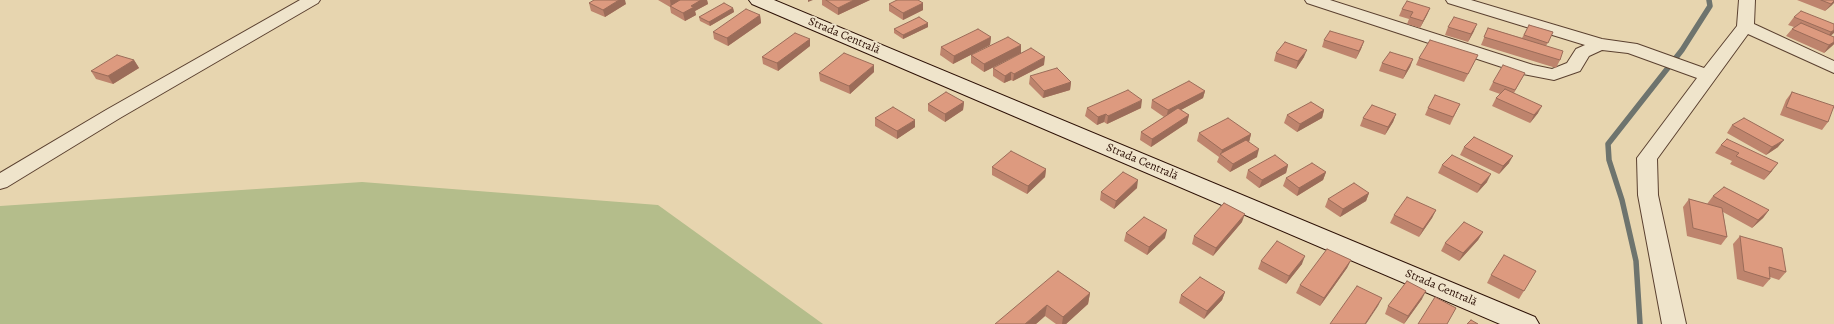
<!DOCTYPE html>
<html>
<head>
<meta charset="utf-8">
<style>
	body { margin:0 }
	canvas { display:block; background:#e7d5af }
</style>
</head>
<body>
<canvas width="1834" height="324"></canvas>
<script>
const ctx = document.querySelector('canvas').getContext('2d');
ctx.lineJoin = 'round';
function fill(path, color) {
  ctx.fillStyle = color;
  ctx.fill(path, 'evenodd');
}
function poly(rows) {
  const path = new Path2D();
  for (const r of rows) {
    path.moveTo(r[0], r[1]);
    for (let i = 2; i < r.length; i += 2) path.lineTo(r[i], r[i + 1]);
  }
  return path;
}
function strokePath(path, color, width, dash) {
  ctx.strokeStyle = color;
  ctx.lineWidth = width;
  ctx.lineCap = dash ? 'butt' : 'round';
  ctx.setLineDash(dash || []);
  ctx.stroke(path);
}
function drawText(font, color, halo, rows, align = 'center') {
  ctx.font = font + ' Alegreya,serif';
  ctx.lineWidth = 4;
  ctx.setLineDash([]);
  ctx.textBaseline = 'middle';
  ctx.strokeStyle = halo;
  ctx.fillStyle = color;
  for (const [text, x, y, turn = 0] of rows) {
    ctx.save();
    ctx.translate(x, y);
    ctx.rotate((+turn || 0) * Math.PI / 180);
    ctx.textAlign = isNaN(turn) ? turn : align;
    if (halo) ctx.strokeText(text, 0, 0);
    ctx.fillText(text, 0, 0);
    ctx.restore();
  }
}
fill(poly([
	[362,182,658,205,823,324,0,324,0,206]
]), '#b4bd8b');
strokePath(poly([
	[1640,324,1636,261,1622,200,1609,160,1608,144,1682,50,1710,6,1709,0]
]), '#6e746e', 5.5);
const minor = poly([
	[300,0,320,0,318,3,120,118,7,187,0,189,0,173,106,110,300,0],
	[1305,0,1330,0,1533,65,1552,69,1567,63,1576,49,1585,45,1448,3,1446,0,1471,0,1602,39,1637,44,1704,68,1737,26,1739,0,1755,0,1754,24,1834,61,1834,73,1748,34,1657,159,1658,195,1686,324,1662,324,1638,195,1637,158,1697,78,1628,53,1602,50,1589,56,1580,71,1554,80,1523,74,1307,3,1305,0]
]);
const secondary = poly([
	[749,0,774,0,1535,317,1539,324,1500,324,752,4,749,0]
]);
strokePath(minor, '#5b4130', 2);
strokePath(secondary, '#2c1005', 2);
fill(minor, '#efe4cb');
fill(secondary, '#efe4cb');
fill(poly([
	[658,0,707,0,708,4,695,11,696,15,685,21,671,13,670,7],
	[822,0,870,0,838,15,822,5],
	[1797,0,1834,0,1832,5,1825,11],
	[589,3,626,4,605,17,591,11],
	[923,3,923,10,903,20,889,11,889,4],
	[733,8,734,12,710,26,700,21,699,17],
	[1430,8,1427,15,1420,28,1407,24,1409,19,1399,16,1402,9],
	[760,15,761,23,728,46,714,39,713,32],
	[1794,17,1834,24,1831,36,1834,37,1834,44,1832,46,1824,53,1786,36,1792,29,1794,27,1788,25],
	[928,23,928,27,903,39,894,33,894,29],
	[1529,25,1553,32,1546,46,1560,60,1556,68,1481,45,1488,28,1522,38],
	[1448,27,1474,31,1468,42,1445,35],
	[991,37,990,45,953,64,940,55,941,47],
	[810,39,810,46,778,71,763,64,762,57],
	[1324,40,1364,41,1361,49,1356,59,1322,47],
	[1021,45,1021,53,984,72,971,63,971,55],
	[1276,53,1304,57,1296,69,1274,61],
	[1419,58,1474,63,1464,82,1416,65],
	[1413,59,1410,67,1403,79,1379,71,1382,63],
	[134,60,139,68,113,84,96,79,91,71],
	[1044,65,1013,81,1011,80,1004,83,993,76,993,68],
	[874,72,850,94,820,81,819,73],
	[1525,73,1514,93,1538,113,1530,123,1492,106,1496,98,1500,94,1489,90,1493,82],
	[1030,76,1071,82,1070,90,1043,98,1029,84],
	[1205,91,1203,98,1181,110,1189,115,1187,123,1151,147,1140,140,1141,132,1164,117,1151,108,1152,100],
	[1792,92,1828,122,1822,130,1780,115,1786,100],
	[964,102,963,110,945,122,928,111,928,104],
	[1460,104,1450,125,1425,115,1428,108],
	[1087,108,1141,108,1107,124,1104,122,1097,125,1085,116],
	[1324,110,1322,118,1297,132,1284,123,1287,115],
	[1396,114,1393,122,1385,135,1360,126,1363,118],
	[875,118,915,127,897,139,875,126],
	[1732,125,1778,147,1766,155,1727,133],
	[1199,133,1251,134,1249,142,1257,157,1230,172,1217,162,1219,157,1197,141],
	[1727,139,1772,171,1764,180,1730,164,1732,161,1715,153,1721,145],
	[1464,147,1509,163,1499,174,1460,155],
	[1288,165,1286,173,1259,188,1246,178,1248,170],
	[1442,165,1487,182,1477,193,1438,173],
	[992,167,1046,169,1045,177,1027,194,992,175],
	[1326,172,1323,180,1297,196,1283,186,1286,178],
	[1137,188,1114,209,1100,200,1101,192],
	[1369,193,1366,201,1340,217,1325,207,1328,199],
	[1713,196,1769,210,1763,218,1752,228,1723,212,1727,237,1721,245,1687,236,1683,207,1689,199,1707,204],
	[1436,210,1432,218,1419,237,1390,223,1394,215],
	[1242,222,1213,256,1192,244,1194,236],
	[1483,232,1478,240,1459,261,1441,251,1445,243],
	[1126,233,1165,238,1147,255,1124,241],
	[1740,236,1786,272,1779,280,1770,277,1770,279,1763,287,1737,279,1733,244],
	[1351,260,1347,268,1320,306,1296,293,1300,285],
	[1261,261,1302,264,1286,284,1258,269],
	[1058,271,1090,293,1088,304,1066,324,1056,324,1045,316,1036,324],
	[1536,271,1519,299,1487,283,1491,275],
	[1225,292,1222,300,1204,319,1179,303,1181,295],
	[1422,299,1404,324,1385,314,1388,306]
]), '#be846d');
fill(poly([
	[619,0,625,0,626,4,605,17,603,10],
	[670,0,685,0,671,7],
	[701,0,707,0,708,4,695,11,696,15,685,21,683,13,691,6],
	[808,0,813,0,808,2],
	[854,0,870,0,838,15,838,8],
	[1834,1,1834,3,1832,5,1825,11,1831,4],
	[923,3,923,10,903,20,903,13],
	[733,8,734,12,710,26,709,22],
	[1430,8,1427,15,1420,28,1423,21],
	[760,15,761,23,728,46,727,38],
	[928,23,928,27,903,39,903,35],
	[1477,24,1474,31,1468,42,1471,34],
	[1834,30,1834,33,1826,40,1831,32],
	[991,37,990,45,953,64,954,56],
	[810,39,810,46,778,71,777,63],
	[1364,41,1361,49,1356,59,1359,51],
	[1834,42,1834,44,1832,46,1824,53,1829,45],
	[1021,45,1021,53,984,72,984,64],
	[1307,50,1304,57,1296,69,1298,61],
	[1045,57,1044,65,1013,81,1014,74],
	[1413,59,1410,67,1403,79,1406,71],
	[134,60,139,68,113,84,108,76],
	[874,65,874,72,850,94,849,86],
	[1011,72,1011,80,1004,83,1005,76],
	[1071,82,1070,90,1043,98,1044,91],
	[1205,91,1203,98,1166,118,1168,110],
	[1142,100,1141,108,1107,124,1108,116],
	[964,102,963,110,945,122,945,114],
	[1542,106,1538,113,1530,123,1534,115],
	[1324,110,1322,118,1297,132,1300,124],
	[1106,114,1104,122,1097,125,1098,117],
	[1396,114,1393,122,1385,135,1388,127],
	[1189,115,1187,123,1151,147,1152,139],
	[915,120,915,127,897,139,897,131],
	[1251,134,1249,142,1221,155,1222,150],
	[1784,140,1778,147,1766,155,1772,147],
	[1259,149,1257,157,1230,172,1233,164],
	[1513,156,1509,163,1499,174,1503,166],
	[1778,163,1772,171,1764,180,1770,172],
	[1288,165,1286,173,1259,188,1262,180],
	[1046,169,1045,177,1027,194,1028,186],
	[1326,172,1323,180,1297,196,1299,188],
	[1491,174,1487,182,1477,193,1481,185],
	[1138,180,1137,188,1114,209,1116,201],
	[1369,193,1366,201,1340,217,1343,209],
	[1436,210,1432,218,1419,237,1423,229],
	[1769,210,1763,218,1752,228,1758,220],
	[1245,214,1242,222,1213,256,1216,248],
	[1167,230,1165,238,1147,255,1149,247],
	[1483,232,1478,240,1459,261,1463,253],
	[1305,256,1302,264,1286,284,1289,276],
	[1351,260,1347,268,1320,306,1324,298],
	[1426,291,1422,299,1404,324,1408,316],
	[1225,292,1222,300,1204,319,1207,311],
	[1090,293,1088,304,1066,324,1062,324,1063,317],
	[1382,298,1378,306,1366,324,1365,324],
	[1047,305,1045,316,1036,324,1025,324]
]), '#9b6c59');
const building = poly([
	[594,0,619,0,603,10,589,3,594,0],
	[680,0,701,0,691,6,694,7,683,13,670,6,680,0],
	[826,0,854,0,838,8,826,0],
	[897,0,918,0,923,3,903,13,889,4,897,0],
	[1821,0,1834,0,1834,1,1831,4,1821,0],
	[1407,1,1430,8,1423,21,1410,17,1413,12,1402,9,1407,1],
	[724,3,733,8,709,22,699,17,724,3],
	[746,9,760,15,727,38,713,32,746,9],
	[1801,11,1834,24,1834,30,1831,32,1794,17,1801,11],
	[919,17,928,23,903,35,894,29,919,17],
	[1454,17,1477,24,1471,34,1448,27,1454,17],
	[1801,23,1834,37,1834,42,1829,45,1792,29,1801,23],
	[1529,25,1553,32,1548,43,1524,35,1529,25],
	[1488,28,1563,51,1560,60,1484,37,1488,28],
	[978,29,991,37,954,56,941,47,978,29],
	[1330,31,1364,41,1359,51,1324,40,1330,31],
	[795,33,810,39,777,63,762,57,795,33],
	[1008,37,1021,45,984,64,971,55,1008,37],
	[1430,40,1478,55,1468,74,1419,58,1430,40],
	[1285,42,1307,50,1298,61,1276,53,1285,42],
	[1031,48,1045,57,1014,74,1011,72,1005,76,993,68,1031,48],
	[1390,52,1413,59,1406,71,1382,63,1390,52],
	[844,53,874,65,849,86,819,73,844,53],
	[117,55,134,60,108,76,91,71,117,55],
	[1503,65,1525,73,1515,90,1493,82,1503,65],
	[1057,68,1071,82,1044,91,1030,76,1057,68],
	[1189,81,1205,91,1168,110,1152,100,1189,81],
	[1505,89,1542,106,1534,115,1496,98,1505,89],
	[1128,90,1142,100,1108,116,1106,114,1098,117,1087,108,1128,90],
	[946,92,964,102,945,114,928,104,946,92],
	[1792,92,1834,106,1828,122,1786,107,1792,92],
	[1435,95,1460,104,1453,117,1428,108,1435,95],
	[1311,102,1324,110,1300,124,1287,115,1311,102],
	[1372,105,1396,114,1388,127,1363,118,1372,105],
	[893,107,915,120,897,131,875,118,893,107],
	[1178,108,1189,115,1152,139,1141,132,1178,108],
	[1228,118,1251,134,1222,150,1199,133,1228,118],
	[1744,118,1784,140,1772,147,1732,125,1744,118],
	[1474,137,1513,156,1503,166,1464,147,1474,137],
	[1727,139,1778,163,1770,172,1736,156,1739,153,1721,145,1727,139],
	[1246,140,1259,149,1233,164,1220,154,1246,140],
	[1011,151,1046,169,1028,186,992,167,1011,151],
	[1275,155,1288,165,1262,180,1248,170,1275,155],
	[1452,155,1491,174,1481,185,1442,165,1452,155],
	[1312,163,1326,172,1299,188,1286,178,1312,163],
	[1123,172,1138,180,1116,201,1101,192,1123,172],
	[1354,183,1369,193,1343,209,1328,199,1354,183],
	[1724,187,1769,210,1758,220,1713,196,1724,187],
	[1407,197,1436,210,1423,229,1394,215,1407,197],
	[1689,199,1722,208,1727,237,1693,228,1689,199],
	[1224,203,1245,214,1216,248,1194,236,1224,203],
	[1144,217,1167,230,1149,247,1126,233,1144,217],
	[1464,222,1483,232,1463,253,1445,243,1464,222],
	[1740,236,1782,248,1786,272,1769,267,1770,279,1744,271,1740,236],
	[1277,241,1305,256,1289,276,1261,261,1277,241],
	[1327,249,1351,260,1324,298,1300,285,1327,249],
	[1504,255,1536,271,1524,291,1491,275,1504,255],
	[1058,271,1090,293,1063,317,1047,305,1025,324,995,324,1058,271],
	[1200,277,1225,292,1207,311,1181,295,1200,277],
	[1407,281,1426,291,1408,316,1388,306,1407,281],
	[1357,286,1382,298,1365,324,1330,324,1357,286],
	[1435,297,1456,308,1447,324,1418,324,1435,297],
	[1471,320,1478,324,1467,324,1471,320]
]);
fill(building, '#dd9a7f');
strokePath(building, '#9b6c59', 1);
drawText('12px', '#2c1005', '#efe4cb', [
	["Strada Centrală",844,36,23],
	["Strada Centrală",1142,162,23],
	["Strada Centrală",1441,288,23]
]);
</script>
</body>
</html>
